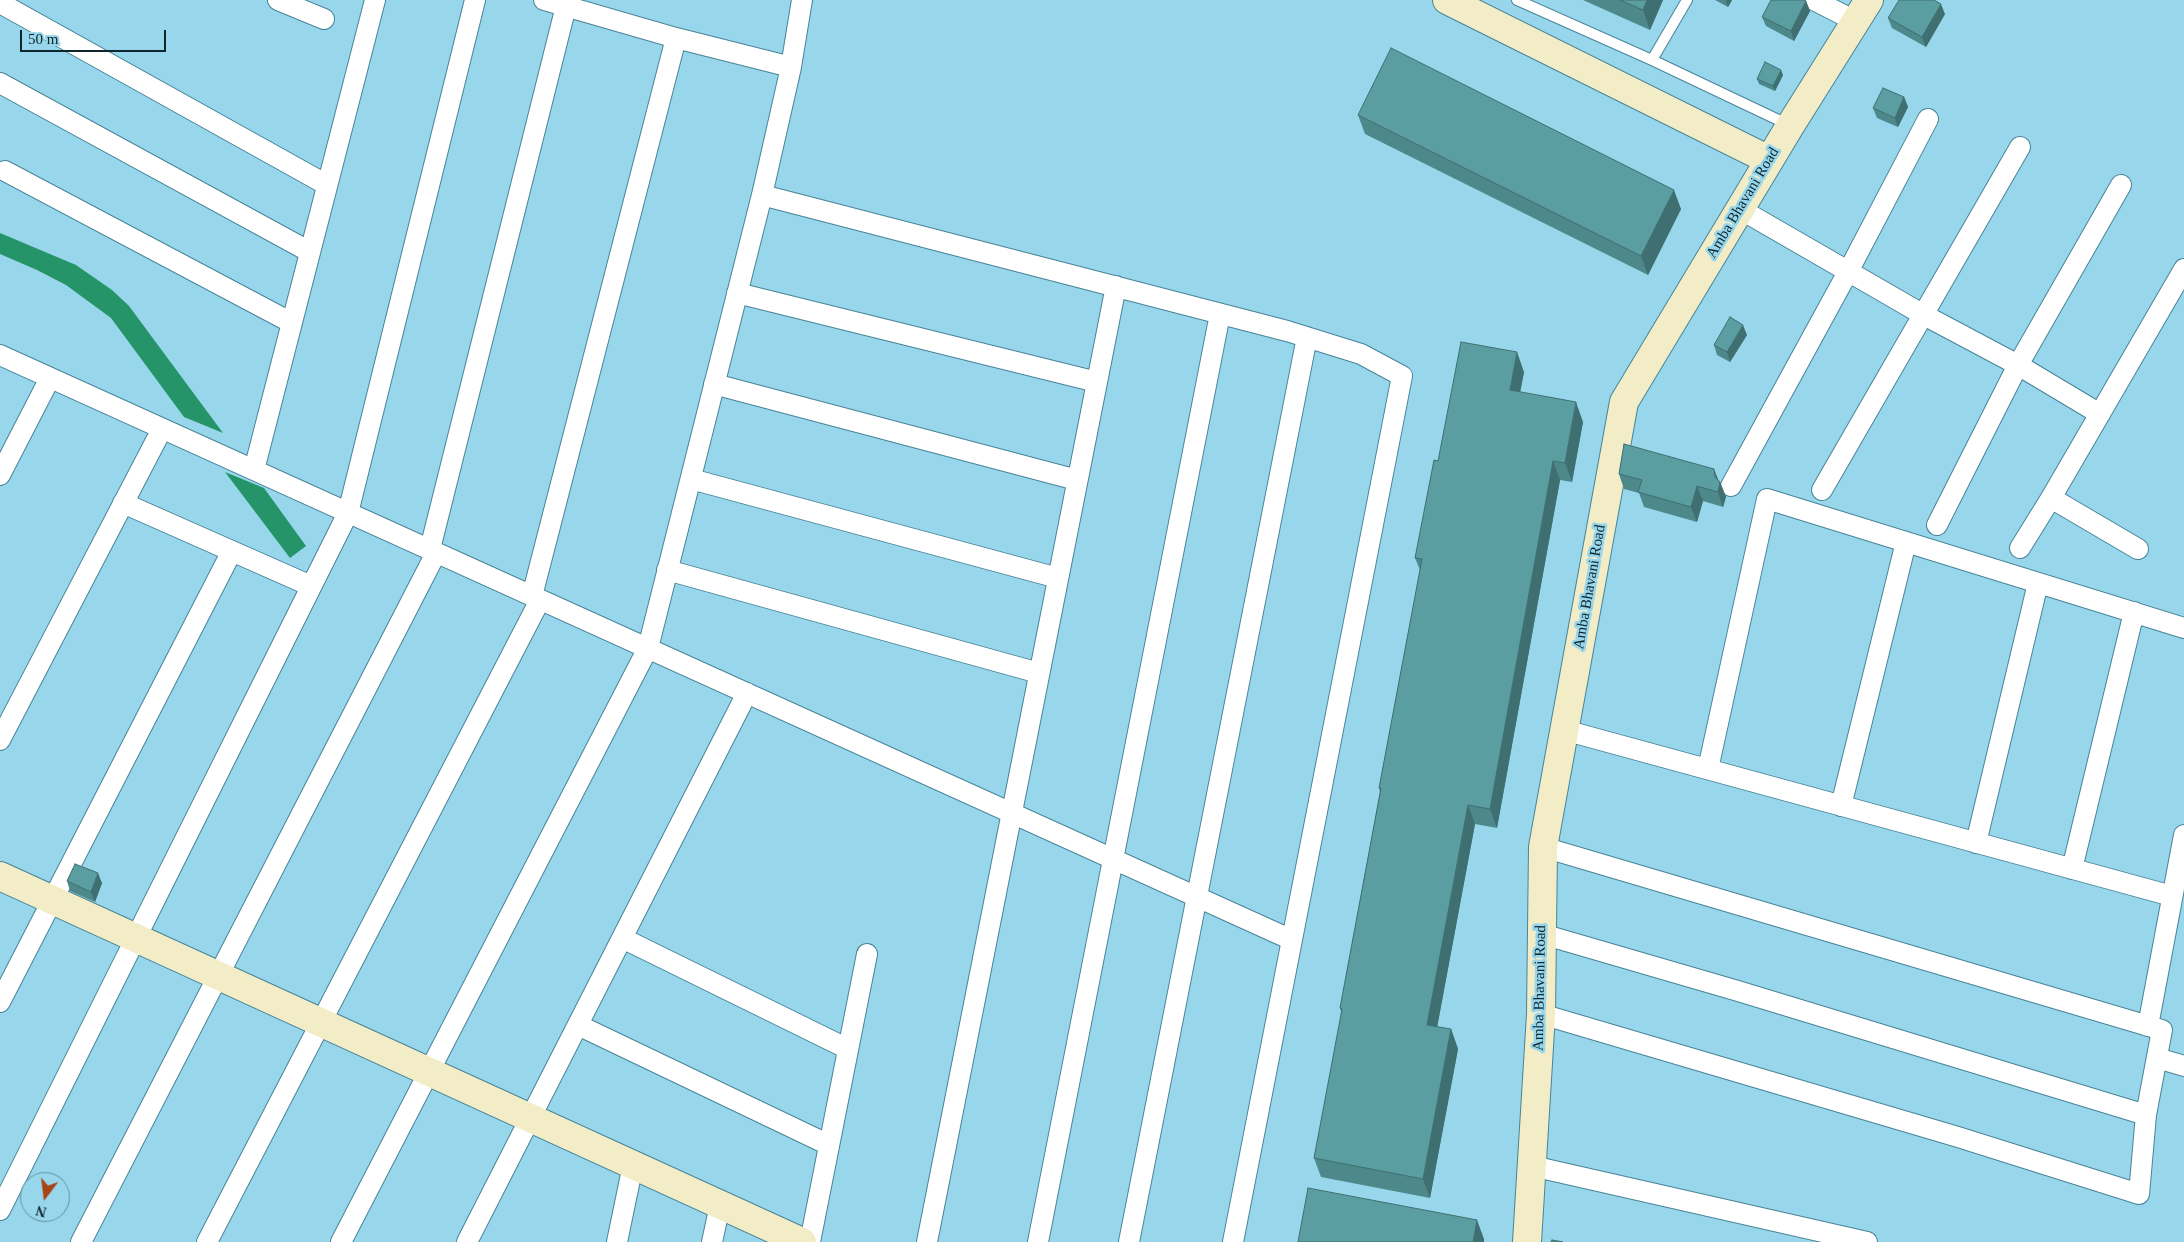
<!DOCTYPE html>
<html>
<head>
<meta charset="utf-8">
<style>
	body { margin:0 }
	#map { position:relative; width:2184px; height:1242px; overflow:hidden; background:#98d6eb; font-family:Georgia,serif }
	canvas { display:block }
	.north { position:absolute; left:20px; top:1172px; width:50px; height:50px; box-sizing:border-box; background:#98d6eb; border:1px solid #60909f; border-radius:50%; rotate:195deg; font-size:14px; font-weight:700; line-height:20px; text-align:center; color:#0d262e }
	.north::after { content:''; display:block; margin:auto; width:18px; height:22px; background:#a94416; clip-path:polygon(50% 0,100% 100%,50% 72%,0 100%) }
	.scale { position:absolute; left:20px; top:30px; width:146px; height:22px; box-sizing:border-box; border:2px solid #0d262e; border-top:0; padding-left:6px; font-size:15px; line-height:18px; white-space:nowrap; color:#0d262e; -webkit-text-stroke:4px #98d6eb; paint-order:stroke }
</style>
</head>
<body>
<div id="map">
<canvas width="2184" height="1242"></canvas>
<div class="north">N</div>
<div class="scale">50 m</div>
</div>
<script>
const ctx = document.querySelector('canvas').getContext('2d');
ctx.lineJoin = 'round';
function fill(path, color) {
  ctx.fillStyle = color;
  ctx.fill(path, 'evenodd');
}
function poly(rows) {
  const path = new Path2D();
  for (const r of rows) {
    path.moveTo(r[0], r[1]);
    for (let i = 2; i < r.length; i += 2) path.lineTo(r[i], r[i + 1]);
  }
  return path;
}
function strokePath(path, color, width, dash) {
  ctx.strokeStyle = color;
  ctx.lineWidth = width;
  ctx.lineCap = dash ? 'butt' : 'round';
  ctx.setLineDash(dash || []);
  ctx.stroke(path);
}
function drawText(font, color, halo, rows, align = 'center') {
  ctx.font = font + ' Georgia,serif';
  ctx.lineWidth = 5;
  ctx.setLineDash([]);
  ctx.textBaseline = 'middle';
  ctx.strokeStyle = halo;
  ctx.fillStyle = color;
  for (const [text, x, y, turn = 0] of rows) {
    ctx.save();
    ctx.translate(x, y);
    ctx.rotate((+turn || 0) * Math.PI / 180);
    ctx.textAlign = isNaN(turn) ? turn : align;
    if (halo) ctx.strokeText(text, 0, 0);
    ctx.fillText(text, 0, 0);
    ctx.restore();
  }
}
fill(poly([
	[0,233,76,265,112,290,129,306,223,433,184,417,111,318,66,285,37,270,0,254],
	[225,472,264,488,306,546,290,558]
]), '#259468');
const lane = poly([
	[1517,0,1652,60,1789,125],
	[1652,60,1687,0]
]);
const street = poly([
	[278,0,324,19],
	[544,0,676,38,791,67],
	[1814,0,1855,21],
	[0,3,327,185],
	[0,83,310,252],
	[5,171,292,323],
	[762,195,1287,331,1361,354,1402,376,1233,1242],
	[1740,209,1922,314,2018,365,2100,414],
	[737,293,1097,382],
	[0,355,1292,940],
	[714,384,1077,480],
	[254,470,375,0],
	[0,475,50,378],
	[691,479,1058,578],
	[1731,486,1849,270,1928,119],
	[1822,490,2020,147],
	[2051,498,2138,549],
	[123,503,311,586],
	[1937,525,2018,365,2121,185],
	[2020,548,2051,498,2184,269],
	[430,549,566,6],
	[667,570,1039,673],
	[532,596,676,38],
	[1564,730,2172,896],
	[0,740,162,429],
	[1708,769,1767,499,2184,628],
	[1841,806,1906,542],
	[1976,843,2038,583],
	[2072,869,2134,612],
	[1542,934,1738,991,2146,1115],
	[622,938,848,1049],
	[0,1002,232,551],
	[1541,1014,1958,1137,2139,1194,2146,1115,2162,1030,1543,847],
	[578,1025,829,1145],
	[2148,1026,2184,835],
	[2157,1058,2184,1066],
	[1532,1166,1867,1242],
	[0,1210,348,513,475,0],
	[81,1242,436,553],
	[207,1242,540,600],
	[341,1242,648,648,762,195,791,67,802,0],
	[467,1242,747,693],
	[617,1242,633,1165],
	[712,1242,720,1205],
	[810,1242,867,954],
	[927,1242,1116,286],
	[1038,1242,1220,314],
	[1129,1242,1307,337]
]);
const secondary = poly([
	[1447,0,1769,160],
	[0,876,802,1242],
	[1527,1242,1541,1014,1543,847,1624,402,1790,126,1869,0]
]);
strokePath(lane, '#488498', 12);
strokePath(street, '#488498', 22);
strokePath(secondary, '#488498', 30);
strokePath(lane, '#fff', 10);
strokePath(street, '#fff', 20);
strokePath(secondary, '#f2edc7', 28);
fill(poly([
	[1583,0,1663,0,1650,30],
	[1715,0,1732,0,1728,7],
	[1806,1,1810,11,1794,41,1766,26,1762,17],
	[1945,14,1926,47,1892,28,1888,18],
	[1783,75,1775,91,1759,84,1757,79],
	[1904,97,1908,107,1898,127,1877,118,1873,108],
	[1358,115,1681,209,1648,275,1365,134],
	[1747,335,1730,362,1717,355,1714,345],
	[1524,372,1520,392,1583,422,1572,482,1560,480,1497,828,1475,824,1437,1027,1451,1029,1458,1049,1430,1198,1321,1177,1314,1158,1342,1014,1340,1008,1380,792,1379,788,1420,570,1415,558,1438,461],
	[1619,474,1718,480,1720,482,1726,497,1723,507,1703,501,1697,522,1644,507,1639,493,1624,489],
	[67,881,102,883,95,902,70,891]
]), '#4d888b');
fill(poly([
	[1647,0,1663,0,1650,30,1643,10],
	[1726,0,1732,0,1728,7],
	[1806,1,1810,11,1794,41,1791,31],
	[1941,4,1945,14,1926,47,1922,37],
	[1781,70,1783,75,1775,91,1773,86],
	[1904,97,1908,107,1898,127,1895,118],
	[1674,190,1681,209,1648,275,1641,256],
	[1743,325,1747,335,1730,362,1727,352],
	[1517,352,1524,372,1517,409,1510,390],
	[1576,402,1583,422,1572,482,1565,463],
	[1553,461,1560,480,1497,828,1490,809],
	[1714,469,1720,484,1720,482,1726,497,1723,507,1718,492],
	[1697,486,1703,501,1697,522,1691,507],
	[1468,805,1475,824,1434,1044,1427,1025],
	[98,873,102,883,95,902,91,892],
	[1451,1029,1458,1049,1430,1198,1423,1179],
	[1477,1220,1484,1239,1484,1242,1473,1242]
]), '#3f6f71');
const building = poly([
	[1620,0,1647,0,1643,10,1620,0],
	[1771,0,1805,0,1806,1,1791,31,1762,17,1771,0],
	[1899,0,1934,0,1941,4,1922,37,1888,18,1899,0],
	[1391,48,1674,190,1641,256,1358,115,1391,48],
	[1765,62,1781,70,1773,86,1757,79,1765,62],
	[1883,88,1904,97,1895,118,1873,108,1883,88],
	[1730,317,1743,325,1727,352,1714,345,1730,317],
	[1461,342,1517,352,1510,390,1576,402,1565,463,1553,461,1490,809,1468,805,1427,1025,1451,1029,1423,1179,1314,1158,1342,1009,1340,1008,1381,788,1379,788,1422,559,1415,558,1434,460,1438,461,1461,342],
	[1624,444,1714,469,1715,477,1720,482,1718,492,1697,486,1691,507,1638,492,1642,480,1619,474,1624,444],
	[75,864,98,873,91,892,67,881,75,864],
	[1308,1188,1477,1220,1473,1242,1298,1242,1308,1188],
	[1552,1240,1563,1242,1551,1242,1552,1240]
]);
fill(building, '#5a9ea2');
strokePath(building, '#3f6f71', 1);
drawText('15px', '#0d262e', '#98d6eb', [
	["Amba Bhavani Road",1743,203,-59],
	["Amba Bhavani Road",1590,587,-80],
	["Amba Bhavani Road",1540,988,-89]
]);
</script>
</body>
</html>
